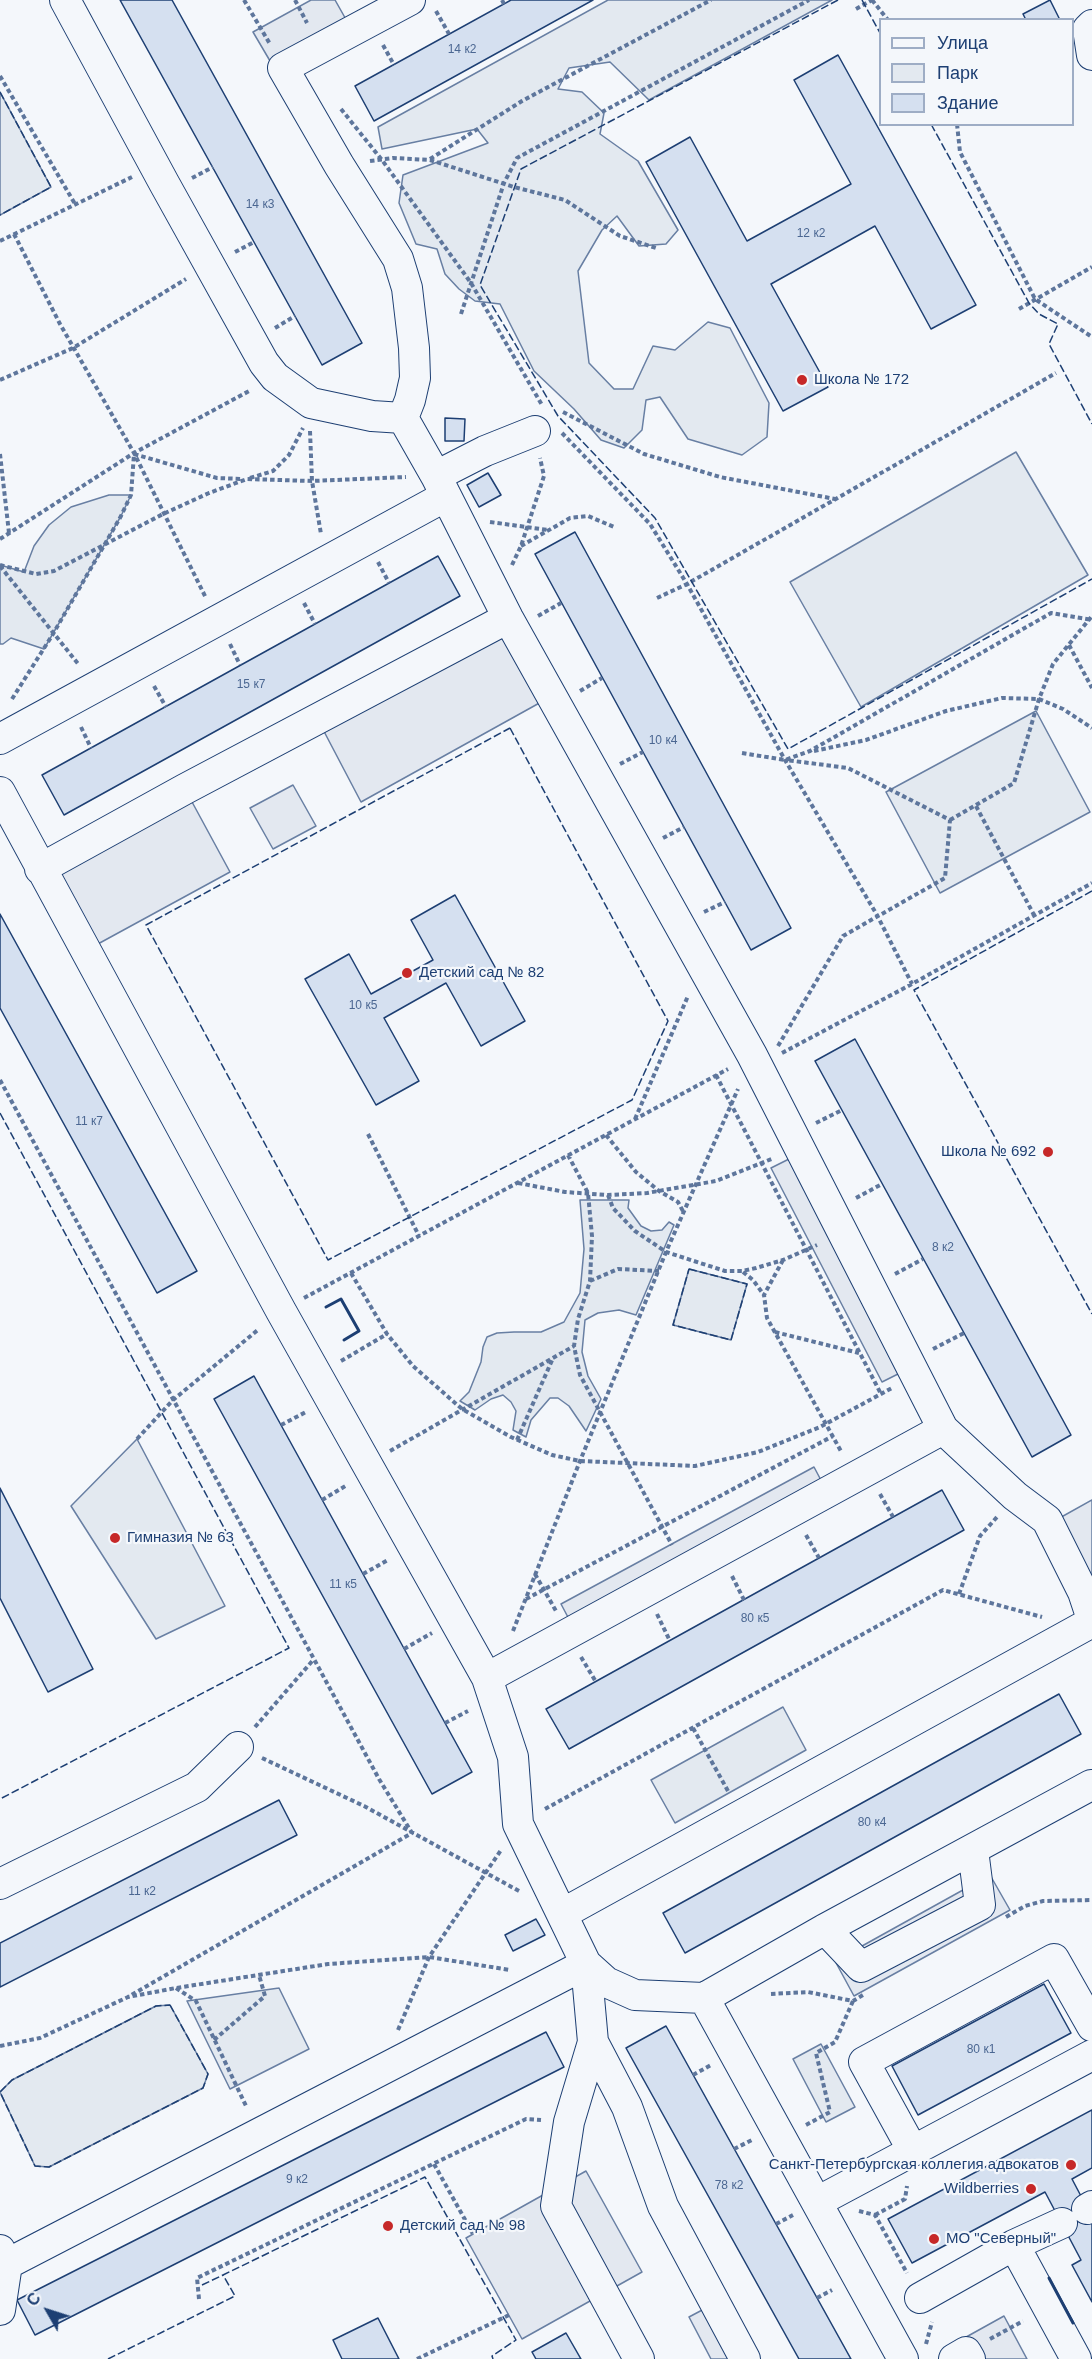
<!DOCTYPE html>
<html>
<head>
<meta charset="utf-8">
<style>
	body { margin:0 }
	#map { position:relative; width:1092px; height:2359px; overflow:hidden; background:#f4f7fb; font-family:Helvetica,sans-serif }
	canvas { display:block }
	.legend { position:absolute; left:879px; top:18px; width:195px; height:108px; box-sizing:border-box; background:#f4f7fb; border:2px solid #9eadc5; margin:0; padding:8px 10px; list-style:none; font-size:18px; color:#1d3f73 }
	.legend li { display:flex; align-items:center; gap:12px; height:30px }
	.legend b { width:30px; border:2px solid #9eadc5 }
	.north { position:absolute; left:18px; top:2281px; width:60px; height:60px; -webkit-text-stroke:4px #f4f7fb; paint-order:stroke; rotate:309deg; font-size:16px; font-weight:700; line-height:24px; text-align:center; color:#1d3f73 }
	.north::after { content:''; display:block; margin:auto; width:21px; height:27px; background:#1d3f73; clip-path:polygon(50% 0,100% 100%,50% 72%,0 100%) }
</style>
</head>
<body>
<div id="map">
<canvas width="1092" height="2359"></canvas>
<ul class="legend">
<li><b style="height:8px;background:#f4f7fb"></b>Улица</li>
<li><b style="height:16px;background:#e3e9f0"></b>Парк</li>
<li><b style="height:16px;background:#d5e0f0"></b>Здание</li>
</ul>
<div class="north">С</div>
</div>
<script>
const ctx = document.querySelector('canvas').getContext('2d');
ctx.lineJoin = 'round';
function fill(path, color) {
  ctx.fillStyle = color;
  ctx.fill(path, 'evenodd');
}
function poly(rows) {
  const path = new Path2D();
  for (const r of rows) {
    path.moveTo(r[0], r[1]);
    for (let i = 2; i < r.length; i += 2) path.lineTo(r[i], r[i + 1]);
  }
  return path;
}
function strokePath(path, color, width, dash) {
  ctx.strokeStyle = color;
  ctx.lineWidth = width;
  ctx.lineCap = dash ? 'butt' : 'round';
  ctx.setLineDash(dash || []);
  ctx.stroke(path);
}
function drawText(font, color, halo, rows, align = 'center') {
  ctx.font = font + ' Helvetica,sans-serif';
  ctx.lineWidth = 4.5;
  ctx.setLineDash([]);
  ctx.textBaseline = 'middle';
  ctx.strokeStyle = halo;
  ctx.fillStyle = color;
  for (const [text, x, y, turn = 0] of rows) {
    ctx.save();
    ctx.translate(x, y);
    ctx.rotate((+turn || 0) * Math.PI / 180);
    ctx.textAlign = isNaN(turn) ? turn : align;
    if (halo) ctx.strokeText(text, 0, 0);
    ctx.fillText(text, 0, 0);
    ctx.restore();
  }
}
const green = poly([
	[608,0,832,0,649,100,610,62,569,68,558,89,582,92,604,113,600,134,638,161,678,230,666,244,639,246,617,216,602,230,578,271,589,363,614,389,633,389,653,346,675,350,708,322,730,328,769,403,767,437,742,455,688,439,660,397,646,400,642,430,624,448,601,440,574,409,534,371,500,304,475,301,459,289,445,274,437,249,416,244,399,203,403,175,488,143,477,129,382,149,378,127,608,0],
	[0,92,51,187,0,215,0,92],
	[1016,452,1088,575,861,707,790,582,1016,452],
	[109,495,131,495,121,516,44,649,11,638,3,644,0,644,0,565,24,572,34,546,49,525,71,507,109,495],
	[1036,711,1090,812,940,893,886,792,1036,711],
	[580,1200,629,1200,628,1208,641,1226,651,1231,662,1230,669,1222,674,1225,636,1315,619,1310,598,1313,585,1320,582,1352,588,1376,601,1399,586,1431,569,1406,558,1398,550,1398,531,1420,526,1437,513,1430,516,1411,511,1402,503,1395,491,1399,475,1410,460,1401,469,1392,481,1362,483,1347,487,1337,497,1333,514,1332,541,1332,564,1322,580,1293,584,1249,580,1200],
	[689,1269,747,1284,731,1340,673,1325,689,1269],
	[137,1439,225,1606,156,1639,71,1506,137,1439],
	[783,1707,806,1750,675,1823,651,1780,783,1707],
	[279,1988,309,2049,230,2089,187,2001,279,1988],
	[170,2005,208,2074,203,2088,49,2167,35,2166,0,2092,12,2080,156,2006,170,2005],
	[821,2044,855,2107,826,2122,793,2059,821,2044]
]);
fill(green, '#e3e9f0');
strokePath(green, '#687fa3', 1.5);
const parking = poly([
	[311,0,335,0,348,23,273,66,253,32,311,0],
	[508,618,552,696,361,802,318,720,508,618],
	[293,785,316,826,273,849,250,808,293,785],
	[185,789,230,872,85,951,40,869,185,789],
	[795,1156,906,1370,882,1382,771,1168,795,1156],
	[814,1467,823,1484,570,1621,561,1604,814,1467],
	[1092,1500,1092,1594,1056,1520,1092,1500],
	[990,1875,1010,1910,854,1996,835,1961,990,1875],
	[586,2171,642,2272,522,2339,466,2238,586,2171],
	[706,2308,733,2359,711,2359,689,2317,706,2308],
	[1004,2316,1027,2359,946,2359,941,2351,1004,2316]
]);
fill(parking, '#e3e8f0');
strokePath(parking, '#687fa3', 1.5);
const building = poly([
	[120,0,172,0,362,343,322,365,120,0],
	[511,0,593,0,374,121,355,86,511,0],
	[1050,0,1060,20,1026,20,1023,14,1050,0],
	[838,55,976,305,931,329,875,226,771,284,828,387,783,411,646,162,690,137,747,241,851,184,794,80,838,55],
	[445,418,465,419,464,441,445,441,445,418],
	[488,473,501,495,479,507,467,485,488,473],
	[575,532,791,928,751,950,535,554,575,532],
	[438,556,460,596,64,815,42,775,438,556],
	[455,895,525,1021,481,1046,446,983,384,1018,419,1081,376,1105,305,979,349,954,371,994,433,960,411,920,455,895],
	[0,914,197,1271,157,1293,0,1008,0,914],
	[855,1039,1071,1435,1032,1457,815,1061,855,1039],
	[254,1376,472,1772,432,1794,214,1399,254,1376],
	[0,1488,93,1669,48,1692,0,1598,0,1488],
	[942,1490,964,1530,569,1749,546,1709,942,1490],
	[1059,1694,1081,1734,685,1953,663,1913,1059,1694],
	[279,1800,297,1835,0,1987,0,1943,279,1800],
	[536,1919,545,1935,513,1951,505,1935,536,1919],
	[1044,1984,1071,2033,918,2115,892,2066,1044,1984],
	[666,2026,851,2359,799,2359,626,2048,666,2026],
	[546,2032,564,2067,35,2335,17,2300,546,2032],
	[1092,2110,1092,2168,1072,2179,1092,2217,1092,2302,1072,2265,1081,2260,1045,2192,912,2263,888,2219,1092,2110],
	[378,2318,399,2359,342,2359,333,2340,378,2318],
	[566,2333,581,2359,536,2359,532,2352,566,2333]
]);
fill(building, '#d5e0f0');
strokePath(building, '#1d3f73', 1.5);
const minor = poly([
	[65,0,164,183,264,363,275,377,311,403,372,416,403,418,436,476,508,618,752,1055,943,1429,1015,1496,1047,1520,1083,1592,1092,1619],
	[1092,25,1088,29,1092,55],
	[403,418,410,400,415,378,414,348,407,288,398,259,339,165,283,68,410,0],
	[436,476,485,451,535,431],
	[0,739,446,496],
	[0,792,281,1311,487,1678,513,1757,518,1824,586,1964,593,2042,569,2122,556,2206,639,2359],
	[40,869,185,789,508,618],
	[487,1678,943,1429],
	[0,1884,197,1787,238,1747],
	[562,1914,1092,1622],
	[825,1929,861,1967,980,1905,973,1850],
	[593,2042,627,2107,663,2206,745,2359],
	[913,2151,864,2062,1054,1959,1092,2026],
	[817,2202,1092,2055],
	[1087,2209,1092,2206],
	[1014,2245,1076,2359],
	[0,2250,7,2264,0,2310],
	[7,2264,586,1964,606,1982,635,1995,704,1998],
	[920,2298,1014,2245,1062,2223],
	[903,2359,704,1998,825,1929,1091,1785],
	[954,2359,966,2352,970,2359]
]);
strokePath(minor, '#1d3f73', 32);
strokePath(poly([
	[244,0,270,44],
	[295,0,307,23],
	[502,0,504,4],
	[872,0,888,20],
	[856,9,872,0],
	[436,11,449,34],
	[383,45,394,65],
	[0,76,75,204],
	[341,109,382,160,471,283,542,405],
	[957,124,960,152,1035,299,1092,337],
	[430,159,522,101,711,0],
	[370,161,393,158,430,160,514,187,565,200,620,236,656,248],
	[192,178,213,167],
	[14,234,60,324,134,453,206,598],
	[0,241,132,177],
	[235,252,254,242],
	[1019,309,1092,267],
	[461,314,504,183,517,158,809,0],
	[275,328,295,316],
	[0,380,73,348,186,279],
	[563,412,644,454,720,477,835,499],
	[310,431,312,481,321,534],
	[562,433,650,524,687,584,785,760,877,915,912,984],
	[0,454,9,533],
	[134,454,217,478,243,479],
	[250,478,273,471,289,455,303,428],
	[490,522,548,530],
	[0,539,134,453,251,390],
	[521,546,570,518,588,516,614,527],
	[378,562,389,583],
	[0,565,36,574,54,571,163,514,209,493,247,479,312,481,406,477],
	[512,565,521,546,544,476,540,458],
	[0,566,79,665],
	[657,598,687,584,1056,373],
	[304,603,315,624],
	[538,616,561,603],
	[230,644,240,665],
	[1069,645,1092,688],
	[154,686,166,707],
	[580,691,602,678],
	[12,699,53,634,121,516,131,495,134,454],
	[81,727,91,748],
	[814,751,866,740,946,711,1002,698,1039,699,1063,709,1092,728],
	[742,753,785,760,810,751,1051,613,1092,620],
	[620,764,643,752],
	[976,806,1034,915],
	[950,820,1014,783,1039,699,1053,664,1092,616],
	[663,838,684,827],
	[704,912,725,902],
	[778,1046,843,936,945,878,950,820,848,768,786,760],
	[782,1053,912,984,1092,883],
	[716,1075,881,1394],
	[0,1080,379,1779,412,1833,128,1997],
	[635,1119,688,996],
	[816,1123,842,1110],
	[368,1134,419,1236],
	[606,1135,636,1172,659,1191,678,1202,684,1213],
	[568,1155,588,1193,592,1236,590,1281,578,1319,574,1346,580,1375,672,1545],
	[518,1183,565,1192,608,1195,647,1193,716,1181,774,1158],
	[608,1195,613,1208,635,1231,666,1252,725,1271,742,1271,756,1268,783,1260,817,1245],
	[856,1198,882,1184],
	[783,1260,764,1295,767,1318,842,1453],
	[743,1272,753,1280,764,1295],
	[351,1273,387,1334,413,1366,462,1409,511,1437,552,1455,580,1461,695,1466,758,1452,820,1427,892,1388],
	[895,1274,923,1259],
	[590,1281,618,1269,659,1271],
	[304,1298,728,1069],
	[775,1332,859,1353],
	[933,1349,964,1333],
	[341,1361,387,1334],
	[281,1425,306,1412],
	[137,1439,173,1400,259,1329],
	[517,1440,553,1358],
	[390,1451,574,1346],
	[880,1494,893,1517],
	[322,1500,347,1485],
	[806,1535,819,1558],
	[363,1574,388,1560],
	[535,1574,556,1611],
	[732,1576,744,1600],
	[959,1594,980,1536,997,1517],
	[526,1599,833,1436],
	[657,1614,670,1641],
	[513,1631,580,1461,666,1252,738,1089],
	[404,1649,432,1633],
	[581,1657,596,1682],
	[445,1723,468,1711],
	[255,1727,314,1659],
	[693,1728,728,1791],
	[262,1758,364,1806,519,1891],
	[545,1809,943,1590,1042,1617],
	[1006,1917,1025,1906,1043,1901,1092,1900],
	[176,1988,196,2001,247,2108],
	[771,1994,808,1992,853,2001,863,1995],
	[398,2030,429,1957,501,1850],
	[214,2040,265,1996,259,1975],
	[0,2046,40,2038,128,1997,176,1988,328,1964,429,1957,510,1970],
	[693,2075,711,2065],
	[806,2125,830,2112,816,2053,835,2042,853,2001],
	[734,2149,752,2140],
	[434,2164,473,2234],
	[859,2211,875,2215,907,2273],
	[875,2215,905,2199,907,2186],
	[776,2224,793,2215],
	[817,2298,832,2290],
	[199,2299,197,2278,526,2119,541,2120],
	[990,2339,1023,2321],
	[926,2344,932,2322],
	[417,2359,509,2315]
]), '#5e769c', 4, [4.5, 3]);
strokePath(minor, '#f4f7fb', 30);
strokePath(poly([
	[838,0,521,169,480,285,558,416,655,518,788,749,1092,579],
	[862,0,880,33],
	[0,92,51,187,0,215],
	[931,124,1029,303,1039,314,1058,324,1049,344,1092,424],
	[510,728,668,1021,632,1100,328,1260,146,925,510,728],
	[1092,891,914,990,1092,1314],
	[0,1113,289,1648,0,1799],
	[689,1269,747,1284,731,1340,673,1325,689,1269],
	[170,2005,208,2074,203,2088,49,2167,35,2166,0,2092,12,2080,156,2006,170,2005],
	[202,2285,223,2275],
	[108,2359,235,2296,223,2275,425,2177,516,2340,492,2356,493,2359]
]), '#1d3f73', 1.5, [8, 3]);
strokePath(poly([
	[326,1307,341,1299,359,1331,344,1340],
	[1049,2278,1073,2323]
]), '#1d3f73', 3);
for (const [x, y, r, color] of [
	[802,380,6,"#c62828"],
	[407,973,6,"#c62828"],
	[1048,1152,6,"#c62828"],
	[115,1538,6,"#c62828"],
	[1071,2165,6,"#c62828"],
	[1031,2189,6,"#c62828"],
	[388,2226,6,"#c62828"],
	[934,2239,6,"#c62828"]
]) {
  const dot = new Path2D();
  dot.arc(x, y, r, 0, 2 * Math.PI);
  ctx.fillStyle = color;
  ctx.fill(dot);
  strokePath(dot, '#f4f7fb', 2);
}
drawText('12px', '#4b6792', null, [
	["14 к2",462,50],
	["14 к3",260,205],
	["12 к2",811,234],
	["15 к7",251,685],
	["10 к4",663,741],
	["10 к5",363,1006],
	["11 к7",89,1122],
	["8 к2",943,1248],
	["11 к5",343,1585],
	["80 к5",755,1619],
	["80 к4",872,1823],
	["11 к2",142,1892],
	["80 к1",981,2050],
	["9 к2",297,2180],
	["78 к2",729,2186]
]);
drawText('15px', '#1d3f73', '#f4f7fb', [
	["Школа № 172",814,380],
	["Детский сад № 82",419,973],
	["Школа № 692",1036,1152,"right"],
	["Гимназия № 63",127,1538],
	["Санкт-Петербургская коллегия адвокатов",1059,2165,"right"],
	["Wildberries",1019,2189,"right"],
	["Детский сад № 98",400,2226],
	["МО \"Северный\"",946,2239]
], 'left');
</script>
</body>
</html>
